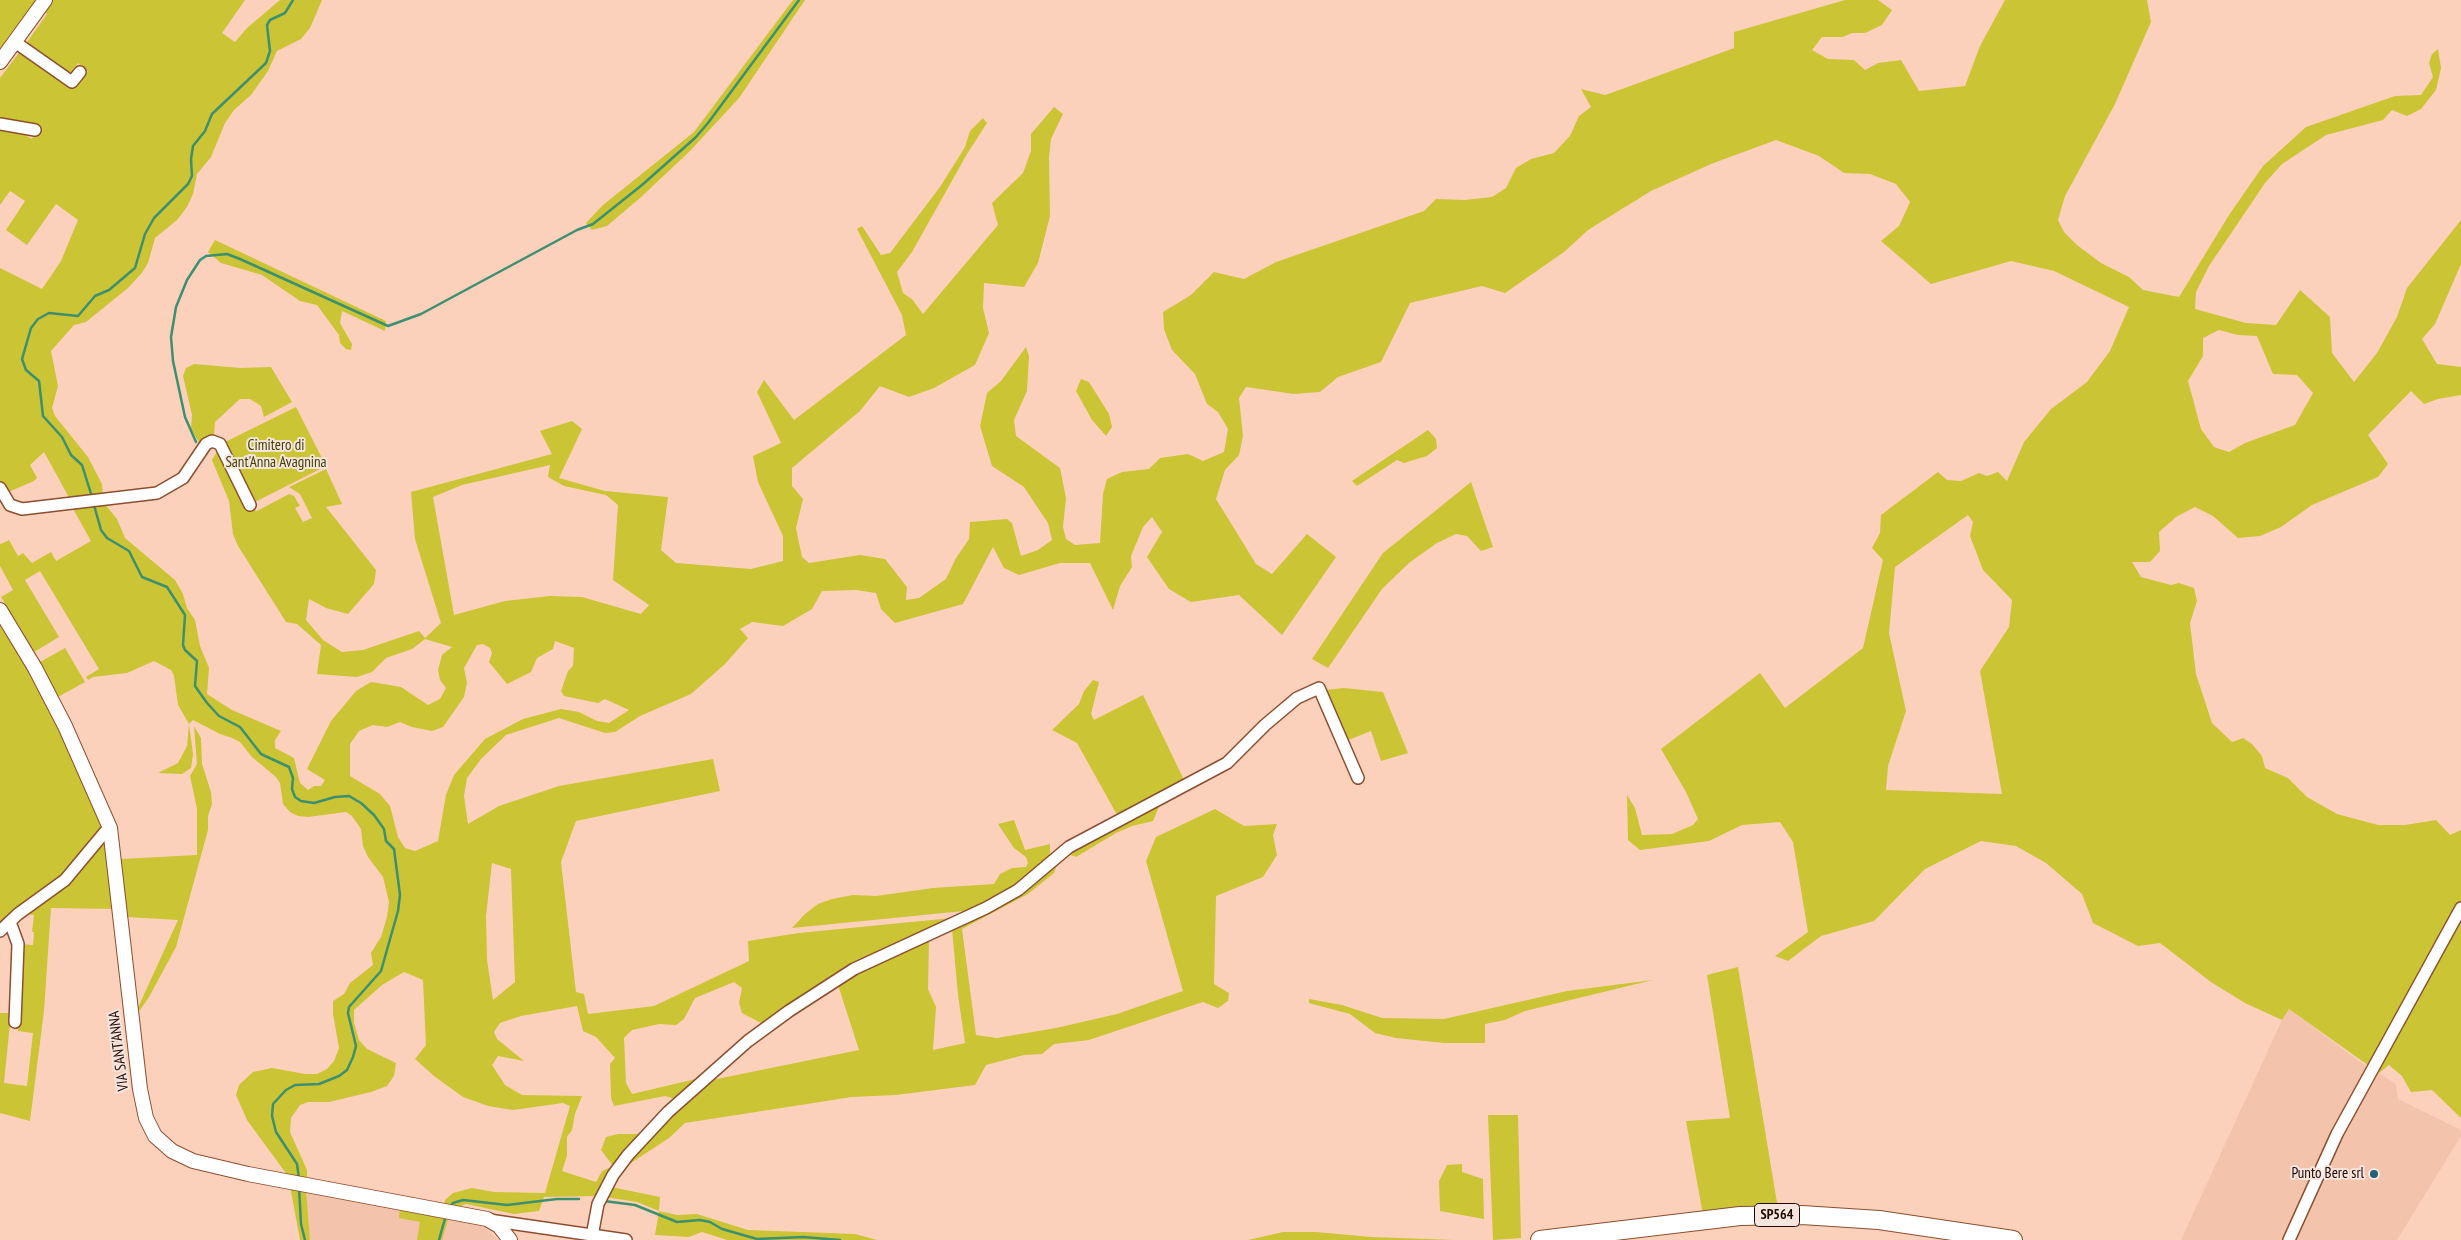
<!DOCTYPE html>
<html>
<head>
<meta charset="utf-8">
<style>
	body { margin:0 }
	canvas { display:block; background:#fcd1bc }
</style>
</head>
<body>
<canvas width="2461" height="1240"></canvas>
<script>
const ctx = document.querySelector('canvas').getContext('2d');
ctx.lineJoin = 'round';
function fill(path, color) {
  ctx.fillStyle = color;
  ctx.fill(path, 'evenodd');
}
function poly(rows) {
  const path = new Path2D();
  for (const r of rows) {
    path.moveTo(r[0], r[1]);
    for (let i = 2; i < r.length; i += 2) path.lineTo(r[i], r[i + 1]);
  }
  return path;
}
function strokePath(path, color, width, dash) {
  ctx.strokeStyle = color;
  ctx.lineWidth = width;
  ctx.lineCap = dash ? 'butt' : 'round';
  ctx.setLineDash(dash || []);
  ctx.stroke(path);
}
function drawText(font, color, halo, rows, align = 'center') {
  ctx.font = font + ' "PT Sans Narrow",sans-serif';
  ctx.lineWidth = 4;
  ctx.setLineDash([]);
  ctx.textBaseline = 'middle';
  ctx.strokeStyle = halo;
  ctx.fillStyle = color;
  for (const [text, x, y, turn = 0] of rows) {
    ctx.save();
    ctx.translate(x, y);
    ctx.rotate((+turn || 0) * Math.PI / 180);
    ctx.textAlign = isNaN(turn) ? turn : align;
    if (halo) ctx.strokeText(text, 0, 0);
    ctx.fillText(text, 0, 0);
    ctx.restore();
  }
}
fill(poly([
	[2289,1009,2359,1061,2396,1084,2398,1099,2461,1130,2461,1136,2397,1240,2181,1240,2282,1020],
	[306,1189,480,1223,498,1240,310,1240]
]), '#f3c3ac');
fill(poly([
	[0,0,39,0,0,53],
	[51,0,245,0,222,33,235,42,247,28,280,0,322,0,310,28,301,39,277,51,268,71,251,95,234,110,225,123,211,157,197,174,193,194,187,207,177,220,155,238,148,263,141,274,128,288,86,322,74,325,51,351,58,386,52,408,55,416,88,457,102,484,103,497,71,501,44,452,30,465,37,478,34,481,6,493,0,483,0,268,42,289,61,261,78,220,56,204,27,245,6,230,25,201,10,191,0,205,0,128,20,132,32,139,35,130,0,120,0,78,21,50,72,86,78,85,88,71,78,63,69,76,25,45,47,14,44,11],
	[793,0,805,0,739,98,690,151,640,198,607,226,592,230,586,223,603,205,694,132],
	[1845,0,1878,0,1892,10,1882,25,1865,33,1852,33,1843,37,1822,37,1812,50,1828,59,1854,60,1865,70,1878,63,1901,60,1919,91,1965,86,1980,46,2005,0,2147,0,2151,22,2115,104,2065,196,2058,220,2064,232,2077,245,2101,263,2129,277,2143,290,2179,297,2229,215,2263,166,2306,127,2395,96,2421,95,2433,77,2429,63,2432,54,2438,49,2441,68,2436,90,2421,109,2407,116,2392,110,2383,120,2326,135,2282,164,2265,183,2209,266,2196,292,2195,309,2246,323,2276,325,2300,290,2330,317,2332,353,2354,382,2377,353,2397,317,2407,288,2461,220,2461,264,2435,324,2422,339,2437,364,2461,367,2461,395,2438,399,2424,404,2411,391,2368,435,2388,464,2378,477,2312,505,2281,527,2260,536,2238,538,2213,516,2195,507,2176,517,2159,532,2160,551,2150,562,2132,562,2141,577,2171,585,2179,583,2194,588,2197,601,2190,623,2196,674,2212,723,2232,742,2243,738,2252,744,2262,756,2265,768,2288,778,2307,797,2337,814,2378,825,2405,825,2436,820,2450,835,2461,830,2461,901,2443,938,2461,919,2461,1118,2432,1090,2411,1092,2402,1076,2389,1065,2379,1073,2289,1009,2282,1020,2245,1003,2211,982,2160,943,2138,946,2093,923,2082,894,2046,863,2016,846,1981,841,1925,869,1874,921,1821,936,1788,961,1775,956,1808,932,1793,842,1780,822,1742,825,1709,841,1640,850,1628,840,1627,795,1635,808,1642,835,1672,834,1693,825,1698,819,1686,792,1661,749,1760,673,1785,708,1863,648,1883,560,1872,548,1880,533,1881,515,1938,472,1947,480,1961,481,1979,473,1987,476,1998,472,2007,481,2024,442,2051,409,2087,382,2110,351,2129,307,2054,271,2011,261,1931,284,1881,241,1899,226,1910,202,1896,184,1870,174,1844,173,1819,156,1776,140,1711,164,1651,191,1588,230,1564,252,1505,293,1482,286,1410,303,1381,362,1338,377,1320,392,1294,394,1246,387,1239,398,1243,436,1239,455,1225,470,1216,499,1256,564,1272,574,1307,534,1336,557,1282,635,1239,595,1191,602,1169,589,1147,557,1162,532,1152,517,1143,527,1131,556,1132,567,1120,586,1113,610,1090,563,1060,563,1019,575,1004,568,993,547,963,604,895,623,881,609,876,593,856,590,822,591,812,609,783,626,752,622,740,629,748,638,725,664,691,694,640,716,615,732,605,733,559,718,506,735,481,759,467,778,464,796,468,824,499,806,559,786,713,759,720,791,576,821,561,862,576,992,584,994,588,1014,654,1006,749,961,748,941,799,933,952,918,763,1024,742,1013,739,1003,742,988,734,982,695,998,684,1019,676,1025,659,1024,632,1030,624,1038,626,1083,632,1094,700,1078,676,1099,665,1096,614,1106,611,1098,610,1064,615,1058,596,1037,583,1031,577,1006,521,1016,500,1023,494,1032,497,1039,524,1061,498,1056,492,1065,505,1085,522,1095,582,1096,575,1114,572,1130,567,1137,567,1156,562,1171,596,1182,602,1171,613,1166,601,1150,606,1137,618,1134,641,1134,597,1196,544,1197,539,1211,514,1214,466,1204,458,1207,444,1206,445,1200,453,1193,472,1188,494,1192,545,1193,570,1106,563,1103,513,1110,488,1106,463,1097,434,1076,415,1059,426,1045,423,980,404,972,382,985,354,1010,354,1023,359,1040,367,1049,396,1063,394,1076,387,1086,371,1092,329,1102,308,1102,300,1105,291,1118,290,1132,307,1170,307,1179,288,1176,247,1120,236,1095,239,1085,253,1072,272,1068,305,1074,317,1074,327,1069,334,1061,339,1048,333,1014,333,1001,344,994,350,983,373,965,371,953,381,937,387,917,389,902,383,877,368,857,363,846,361,829,352,816,346,812,308,817,298,816,290,812,283,804,280,783,276,777,252,757,240,742,232,738,220,734,193,720,189,724,193,754,191,768,182,774,158,773,178,763,187,746,189,724,178,705,174,676,171,670,154,661,127,673,93,677,88,680,86,677,99,669,40,571,25,580,59,637,34,652,1,597,13,590,0,566,0,543,1,544,9,540,18,556,23,553,32,563,51,552,56,561,91,541,72,507,104,503,117,519,125,538,175,580,183,594,187,608,195,620,200,646,209,668,207,694,232,710,281,731,275,740,275,748,294,758,300,783,308,790,314,786,321,786,325,780,307,769,331,721,356,691,371,682,401,687,428,705,440,699,446,688,440,680,438,670,442,655,452,647,425,639,412,649,386,658,372,672,357,677,317,674,321,645,297,624,286,622,238,546,233,534,229,501,212,460,218,450,247,508,257,511,289,494,294,496,300,506,295,508,303,522,312,518,300,494,289,487,326,469,342,504,326,507,376,570,374,584,348,614,326,608,309,599,306,620,323,640,342,652,363,650,419,631,425,638,441,623,415,539,411,492,552,454,540,431,572,421,582,429,559,478,605,491,668,497,661,550,676,563,751,569,783,561,783,536,758,482,753,456,781,443,757,392,764,380,794,420,906,335,902,315,857,229,862,226,881,255,890,253,940,187,965,147,970,131,983,118,987,123,967,154,912,252,897,272,903,293,912,299,923,314,998,225,992,203,1023,173,1031,151,1031,134,1054,107,1063,114,1051,139,1049,157,1050,216,1038,263,1024,287,984,283,983,308,989,333,975,365,934,388,909,397,880,386,860,411,792,468,792,486,803,499,796,528,802,557,809,563,860,555,885,559,907,587,906,600,919,598,946,579,956,558,969,539,970,522,1007,519,1012,523,1021,556,1038,550,1052,540,1048,523,1024,487,992,466,980,426,987,393,1001,381,1026,347,1029,356,1027,391,1014,420,1016,436,1060,468,1066,498,1063,527,1066,539,1075,545,1100,543,1103,494,1107,479,1122,472,1149,469,1160,458,1188,454,1203,461,1224,452,1228,429,1218,412,1207,404,1195,374,1172,350,1164,329,1163,312,1191,295,1214,272,1244,279,1276,262,1424,211,1436,199,1465,200,1492,197,1506,188,1516,168,1531,159,1554,153,1570,136,1579,116,1591,107,1581,89,1605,95,1622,89,1734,48,1734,32],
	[2219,330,2238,335,2257,336,2273,374,2297,375,2313,393,2295,425,2245,443,2229,452,2214,447,2201,429,2188,381,2203,356,2203,338],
	[550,465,548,477,564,486,606,495,618,505,613,580,649,605,641,614,582,597,550,596,505,601,454,615,433,497,462,485],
	[1968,515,1973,522,1970,536,1983,570,2012,600,2009,627,1980,671,2002,794,1886,790,1888,766,1906,711,1889,633,1895,567],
	[555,641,574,648,573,666,568,671,561,691,564,696,598,703,605,699,629,710,609,723,597,721,579,712,561,709,523,719,485,739,454,775,446,795,438,841,415,851,405,848,398,837,390,806,380,794,350,776,350,744,359,731,373,725,387,727,400,722,412,727,432,731,443,727,464,697,467,683,464,668,477,645,483,644,490,648,492,653,489,662,507,684,531,672,537,658,553,649],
	[492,863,511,869,515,982,493,1000,487,960,486,916],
	[215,240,386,321,385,331,342,311,340,323,352,344,351,350,346,349,340,343,339,335,317,305,300,301,262,275,221,263,208,252],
	[194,364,240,368,271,367,292,402,264,417,261,406,250,399,240,399,215,422,214,436,203,438,200,444,191,429,192,415,183,376,186,368],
	[1081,379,1089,382,1109,414,1112,427,1106,436,1092,420,1076,391],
	[296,407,326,466,255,502,225,442],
	[1428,430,1436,439,1437,448,1427,456,1404,463,1397,460,1357,486,1352,481],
	[1471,482,1493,547,1481,551,1467,536,1456,534,1437,543,1410,562,1382,589,1328,668,1312,659,1383,553],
	[0,621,33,675,57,722,103,827,66,873,0,925],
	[65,648,85,682,58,697,40,662],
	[1093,680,1099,682,1091,714,1094,720,1143,695,1185,782,1121,814,1116,813,1077,743,1052,730,1079,704,1084,691],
	[1344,688,1383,692,1408,753,1381,761,1371,731,1346,741,1325,690],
	[194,726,201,738,202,764,211,792,212,804,208,816,208,830,176,947,149,997,140,1010,136,1012,178,920,127,917,121,859,197,855,197,809,190,776,197,764],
	[1161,802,1153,821,1132,826,1116,833,1076,857,1068,854],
	[1215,809,1244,826,1277,824,1273,835,1277,855,1263,877,1216,896,1214,984,1229,993,1228,1001,1218,1008,1203,1002,1089,1040,1054,1044,1042,1054,1024,1055,986,1065,975,1085,896,1095,852,1097,685,1123,669,1138,622,1169,661,1124,712,1080,859,1050,838,985,859,971,929,940,928,989,936,1007,933,1050,965,1043,958,995,952,929,1010,899,1035,883,1058,862,1054,873,1028,894,962,929,976,1035,997,1038,1056,1028,1117,1014,1183,991,1146,861,1156,837],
	[1014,820,1025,850,1050,844,1050,853,1047,860,1031,875,998,896,964,911,792,928,805,914,818,904,832,899,853,895,876,896,933,888,994,884,1000,874,1012,868,1026,867,1028,863,1026,857,1014,848,998,824],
	[106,836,114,909,51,908,44,1011,30,1121,0,1113,0,1013,11,1013,4,1083,27,1086,33,1033,18,1031,21,944,33,945,34,932,32,932,34,915,25,914],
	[1738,967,1778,1209,1703,1215,1686,1121,1730,1118,1707,975],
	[1653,980,1525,1011,1505,1020,1485,1024,1485,1043,1444,1043,1396,1038,1375,1033,1350,1014,1309,1003,1309,999,1342,1005,1382,1018,1444,1019,1567,991],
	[1488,1115,1518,1115,1521,1238,1493,1240],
	[1462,1164,1462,1172,1483,1179,1484,1219,1440,1211,1439,1181,1447,1165],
	[290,1186,306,1189,310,1240,300,1240],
	[611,1187,660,1197,659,1211,677,1215,697,1214,748,1230,855,1234,877,1240,727,1240,702,1232,689,1237,655,1235,659,1211,637,1202,605,1197],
	[400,1206,449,1216,442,1240,417,1240,420,1222,399,1218],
	[1283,1232,1316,1232,1371,1237,1454,1240,1248,1240]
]), '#cbc434');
strokePath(poly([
	[196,442,185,417,173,361,171,337,176,307,187,280,200,260,206,256,227,254,240,259,388,326,421,314,577,230,593,224,642,185,695,138,708,123,799,0],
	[92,497,82,465,71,455,62,437,43,416,39,381,26,370,22,359,31,328,38,319,49,313,78,316,95,296,109,290,135,268,145,234,154,218,188,184,192,176,191,159,193,146,205,131,212,114,266,63,270,51,267,25,270,20,285,13,293,0],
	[94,505,101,530,107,538,129,551,142,577,167,587,185,615,183,645,185,650,197,661,195,686,207,703,219,716,240,727,261,754,289,767,293,778,292,789,295,797,301,801,314,803,335,797,349,796,361,803,374,815,384,829,386,841,394,849,400,895,398,911,381,971,349,1007,348,1013,356,1046,353,1057,347,1070,339,1076,319,1084,295,1085,286,1090,273,1104,272,1116,276,1132,297,1164,299,1179],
	[299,1187,301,1224,305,1240],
	[604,1201,635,1205,677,1222,700,1220,710,1222,722,1229,757,1239,803,1237,840,1240],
	[449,1208,453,1203,463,1200,507,1205,557,1199,579,1199],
	[439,1240,446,1215]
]), '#3c906f', 2.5);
const minor = poly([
	[15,42,72,82,80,72],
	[0,124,35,130],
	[0,488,10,505,22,509,157,493,183,478,206,444,212,441,220,444,250,505],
	[10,922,18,944,15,1022],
	[0,931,18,914,65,880,105,832,110,828],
	[489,1220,626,1240],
	[592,1236,598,1204,613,1175,628,1155,668,1112,748,1041,789,1011,854,969,986,908,1018,890,1069,847,1227,763,1265,725,1297,698,1319,688,1358,778],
	[2289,1240,2337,1134,2461,908]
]);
const tertiary = poly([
	[0,62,45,0],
	[0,610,35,668,65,726,110,828,140,1089,146,1118,155,1136,172,1151,193,1161,248,1174,487,1219,499,1226,510,1240]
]);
const primary = poly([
	[1540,1240,1740,1216,1802,1215,1879,1220,2013,1240]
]);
strokePath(minor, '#8c4e2e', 14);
strokePath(tertiary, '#8c4e2e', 16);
strokePath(primary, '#8c4e2e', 20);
strokePath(minor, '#fff', 11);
strokePath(tertiary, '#fff', 14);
strokePath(primary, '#fff', 18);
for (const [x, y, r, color] of [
	[2374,1174,5,"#236077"]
]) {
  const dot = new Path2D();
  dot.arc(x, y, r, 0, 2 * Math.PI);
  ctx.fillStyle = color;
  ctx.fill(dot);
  strokePath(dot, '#f4e5de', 2);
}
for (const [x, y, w] of [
	[1777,1215,45]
]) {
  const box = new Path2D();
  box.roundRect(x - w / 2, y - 11.5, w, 23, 4);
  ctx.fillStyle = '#f4e5de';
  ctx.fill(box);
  strokePath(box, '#210901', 1);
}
drawText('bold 14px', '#210901', null, [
	["SP564",1777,1215]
]);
drawText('15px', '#423f00', '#f4e5de', [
	["Cimitero di",276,446],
	["Sant'Anna Avagnina",276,463]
]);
drawText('15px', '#210901', '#f4e5de', [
	["VIA SANT'ANNA",119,1051,-97]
]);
drawText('15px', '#210901', '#f4e5de', [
	["Punto Bere srl",2364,1174]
], 'right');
</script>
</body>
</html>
